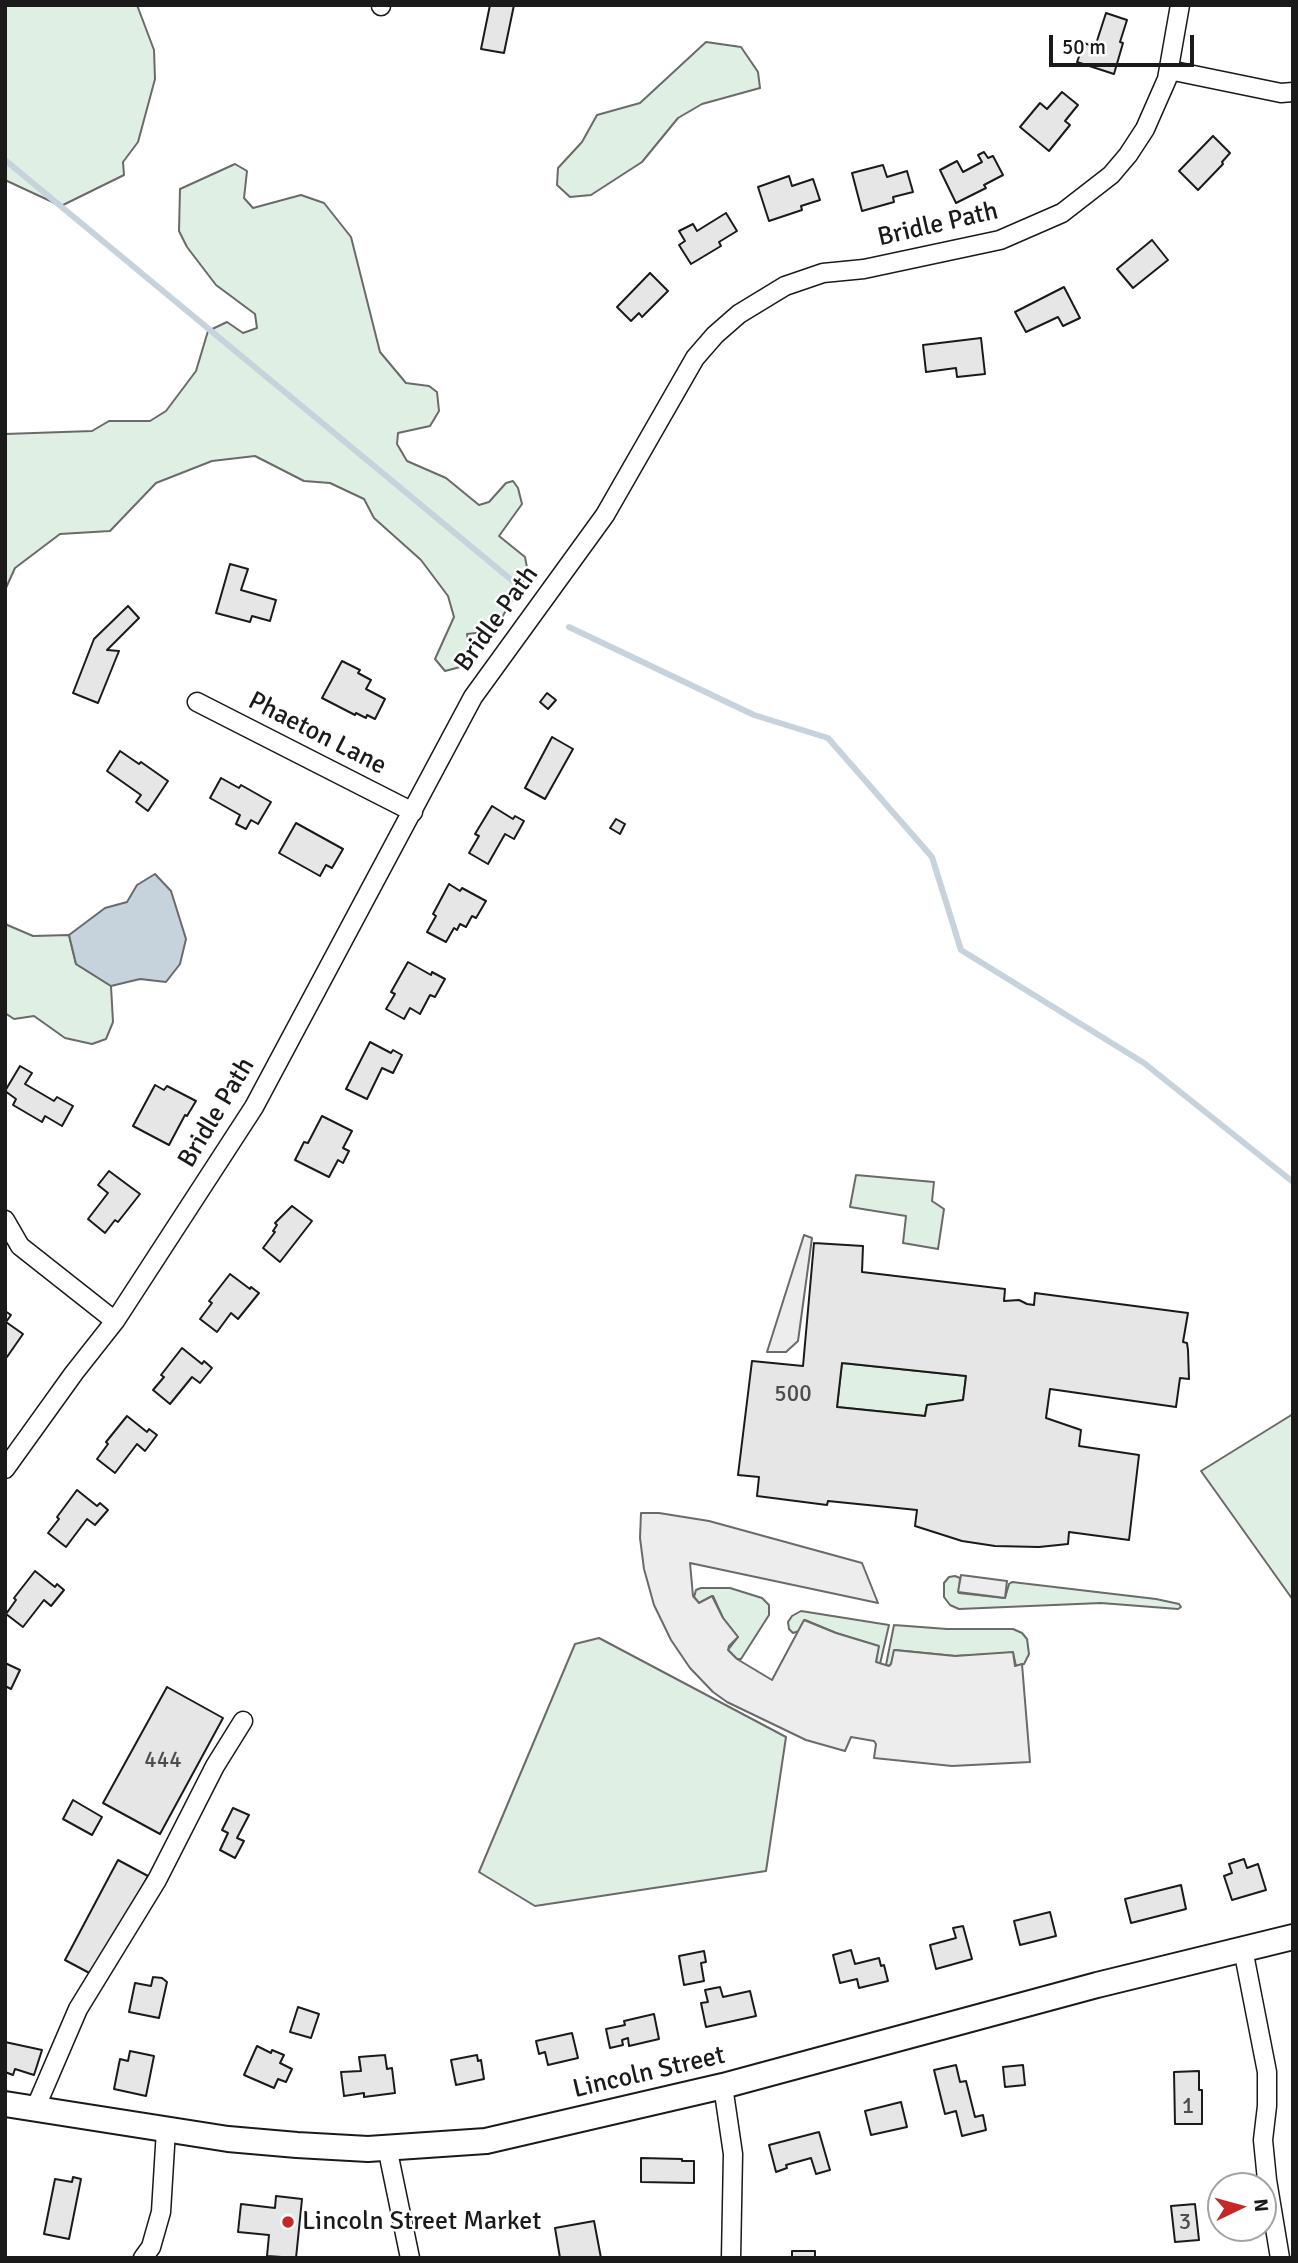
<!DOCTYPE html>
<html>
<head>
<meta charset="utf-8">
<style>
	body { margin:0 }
	#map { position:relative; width:1298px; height:2263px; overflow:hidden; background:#fff; font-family:Signika,sans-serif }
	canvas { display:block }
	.frame { position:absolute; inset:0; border:7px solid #1a1a1a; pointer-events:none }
	.north { position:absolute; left:1207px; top:2172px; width:70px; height:70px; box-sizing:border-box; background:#fff; border:2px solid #a3a3a3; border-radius:50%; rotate:85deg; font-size:19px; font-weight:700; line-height:28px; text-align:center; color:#1a1a1a }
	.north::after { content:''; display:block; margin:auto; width:24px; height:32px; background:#c62828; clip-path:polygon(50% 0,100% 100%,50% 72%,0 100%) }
	.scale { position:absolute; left:1049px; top:35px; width:145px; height:32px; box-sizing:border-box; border:4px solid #1a1a1a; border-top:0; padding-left:9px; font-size:21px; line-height:24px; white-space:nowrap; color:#1a1a1a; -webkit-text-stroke:5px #fff; paint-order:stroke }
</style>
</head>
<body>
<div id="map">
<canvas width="1298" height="2263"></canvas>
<div class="frame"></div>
<div class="north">N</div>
<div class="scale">50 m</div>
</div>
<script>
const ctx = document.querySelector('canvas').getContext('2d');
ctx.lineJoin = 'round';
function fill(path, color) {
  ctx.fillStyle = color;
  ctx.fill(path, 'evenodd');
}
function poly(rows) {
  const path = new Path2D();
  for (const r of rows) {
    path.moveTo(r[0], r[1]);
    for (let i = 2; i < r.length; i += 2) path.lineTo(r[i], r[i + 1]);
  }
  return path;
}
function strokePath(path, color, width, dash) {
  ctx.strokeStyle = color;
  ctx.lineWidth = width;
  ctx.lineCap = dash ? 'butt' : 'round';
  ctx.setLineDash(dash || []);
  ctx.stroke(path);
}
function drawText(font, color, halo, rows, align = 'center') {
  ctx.font = font + ' Signika,sans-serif';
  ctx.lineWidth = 5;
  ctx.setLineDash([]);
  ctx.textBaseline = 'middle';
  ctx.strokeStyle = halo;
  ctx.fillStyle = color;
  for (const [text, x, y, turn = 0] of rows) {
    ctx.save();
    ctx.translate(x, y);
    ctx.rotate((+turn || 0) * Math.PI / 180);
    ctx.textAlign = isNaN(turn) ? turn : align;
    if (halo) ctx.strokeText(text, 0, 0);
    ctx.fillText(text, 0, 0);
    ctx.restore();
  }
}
const green = poly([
	[5,5,137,5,154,50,155,79,138,142,123,162,124,175,61,206,5,180,5,5],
	[706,42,741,47,758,72,760,88,702,104,678,118,642,162,591,195,570,197,557,185,558,168,582,142,597,115,640,103,706,42],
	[235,164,247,171,244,198,253,208,301,195,324,203,351,237,380,352,406,383,429,386,437,392,439,411,430,426,398,433,397,444,407,461,446,478,479,505,489,502,506,483,513,481,518,488,522,504,499,536,525,557,528,573,494,631,467,634,471,655,464,666,445,671,435,659,454,617,448,596,421,560,374,518,364,499,330,483,304,481,255,456,212,461,156,483,110,531,60,534,15,568,5,590,5,434,92,431,109,421,150,421,166,411,196,371,208,331,227,322,243,333,257,328,255,314,216,285,187,247,179,231,180,189,235,164],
	[5,924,33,936,69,935,76,964,111,986,113,1022,106,1039,92,1044,65,1038,34,1016,14,1019,5,1013,5,924],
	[856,1175,934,1182,932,1201,944,1209,938,1249,903,1243,906,1216,850,1207,856,1175],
	[842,1363,966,1376,963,1400,927,1405,925,1416,837,1407,842,1363],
	[1293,1414,1293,1600,1201,1471,1293,1414],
	[955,1576,960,1578,959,1593,1005,1598,1009,1584,1012,1582,1156,1599,1179,1604,1181,1607,1178,1609,1101,1603,959,1609,950,1605,944,1597,944,1583,949,1577,955,1576],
	[701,1588,730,1588,762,1598,769,1605,769,1615,741,1659,737,1659,728,1650,738,1637,723,1618,713,1596,699,1603,694,1597,696,1590,701,1588],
	[801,1611,889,1625,880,1664,876,1662,878,1646,836,1633,805,1620,799,1631,793,1633,789,1629,788,1622,792,1616,801,1611],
	[894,1625,947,1629,1013,1629,1022,1633,1027,1639,1029,1654,1024,1664,1016,1666,1013,1653,955,1656,895,1650,891,1664,889,1666,886,1665,894,1625],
	[599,1638,786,1737,766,1871,535,1906,479,1872,575,1644,599,1638]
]);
fill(green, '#e0efe3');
strokePath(green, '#6a6a6a', 2);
const parking = poly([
	[804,1235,812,1238,798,1341,786,1352,767,1352,804,1235],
	[641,1513,659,1513,709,1521,862,1563,878,1603,690,1563,693,1596,699,1603,712,1596,723,1618,738,1637,729,1646,728,1650,737,1659,772,1680,804,1620,836,1633,879,1646,876,1662,889,1666,891,1664,894,1650,955,1656,1013,1652,1015,1666,1022,1664,1030,1762,952,1766,874,1758,876,1744,874,1741,851,1737,845,1751,806,1740,727,1702,713,1692,690,1668,671,1640,654,1605,644,1569,640,1538,641,1513],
	[961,1575,1007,1581,1005,1598,958,1592,961,1575]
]);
fill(parking, '#ededed');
strokePath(parking, '#6a6a6a', 2);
const water = poly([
	[155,874,171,891,186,939,180,964,166,982,140,979,111,986,76,964,69,935,105,908,127,902,137,885,155,874]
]);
fill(water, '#c6d2dc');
strokePath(water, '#6a6a6a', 2);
strokePath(poly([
	[5,160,520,587],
	[569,627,754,715,828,738,932,857,961,950,1144,1063,1293,1182]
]), '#c6d2dc', 6);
const building = poly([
	[490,5,514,5,504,53,481,49,490,5],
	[1106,13,1127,20,1120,42,1123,43,1114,74,1077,62,1084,43,1095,47,1106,13],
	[1062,92,1078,105,1065,121,1070,125,1049,151,1020,127,1040,103,1047,109,1062,92],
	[1213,136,1230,153,1222,162,1223,164,1198,190,1179,171,1213,136],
	[984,152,988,158,993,156,1003,175,984,185,986,188,956,203,940,170,957,161,963,172,982,162,978,155,984,152],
	[883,165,887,177,907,171,913,192,893,197,894,202,862,211,852,173,883,165],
	[789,176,792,186,813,179,820,200,801,206,802,210,769,221,758,187,789,176],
	[726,213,737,231,719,242,721,246,691,264,679,245,685,241,679,231,693,224,697,231,726,213],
	[1152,240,1168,260,1133,288,1117,269,1152,240],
	[650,273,668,291,642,317,639,313,631,321,617,307,650,273],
	[1064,287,1080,318,1063,326,1058,317,1026,332,1015,312,1064,287],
	[981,338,985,374,957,377,956,368,926,372,923,345,981,338],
	[230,564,248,569,241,590,276,600,270,621,252,616,250,622,216,613,230,564],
	[128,606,139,618,107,650,119,651,98,703,73,693,94,639,128,606],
	[342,661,360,670,358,673,371,680,366,689,385,699,375,719,367,715,366,718,356,713,355,715,322,698,342,661],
	[547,693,556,700,548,709,540,702,547,693],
	[552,737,573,749,545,799,525,788,552,737],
	[120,751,139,764,141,762,168,781,148,811,136,802,141,795,107,771,120,751],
	[221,778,239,788,241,785,271,802,258,824,251,820,246,829,236,824,240,815,210,798,221,778],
	[492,806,513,819,515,816,524,821,514,839,505,834,488,864,469,853,479,836,475,834,492,806],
	[616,819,625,824,620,834,610,828,616,819],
	[296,823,343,849,332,868,326,865,320,876,279,853,296,823],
	[449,884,460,891,462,888,486,901,476,918,472,916,466,927,460,924,457,930,454,928,446,942,427,932,436,916,433,914,449,884],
	[408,962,431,975,432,972,445,979,435,997,430,995,420,1014,410,1008,404,1019,386,1009,395,994,391,992,408,962],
	[370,1042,391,1053,393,1050,402,1055,393,1073,382,1068,367,1099,346,1089,370,1042],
	[20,1066,32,1073,25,1084,54,1101,57,1097,73,1106,62,1126,45,1116,42,1122,13,1105,16,1099,5,1091,20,1066],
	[155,1085,164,1090,167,1086,196,1101,187,1116,185,1115,169,1145,133,1126,155,1085],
	[322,1116,352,1131,343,1148,349,1151,343,1163,338,1160,329,1177,295,1160,304,1142,308,1143,322,1116],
	[109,1171,140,1194,118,1222,115,1220,105,1233,88,1219,108,1193,98,1185,109,1171],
	[292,1206,312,1221,280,1262,263,1248,275,1232,273,1231,277,1225,275,1223,292,1206],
	[814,1243,863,1246,862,1272,1005,1289,1004,1301,1019,1300,1027,1304,1034,1305,1035,1293,1188,1313,1183,1342,1187,1343,1188,1350,1189,1379,1180,1378,1176,1407,1050,1389,1046,1418,1081,1430,1079,1446,1139,1455,1129,1540,1069,1532,1068,1544,1039,1547,995,1546,962,1541,915,1526,917,1510,828,1501,827,1505,757,1496,759,1477,738,1475,752,1361,803,1366,814,1243],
	[842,1363,966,1376,963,1400,927,1405,925,1416,837,1407,842,1363],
	[230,1274,250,1289,251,1287,259,1293,238,1319,231,1313,217,1332,200,1319,212,1303,209,1301,230,1274],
	[5,1311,11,1315,6,1322,23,1334,7,1357,5,1356,5,1311],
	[182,1348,202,1364,204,1361,212,1368,200,1383,192,1377,170,1404,153,1390,164,1377,161,1375,182,1348],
	[127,1416,147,1432,149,1429,157,1435,145,1451,137,1444,115,1473,97,1459,108,1444,106,1442,127,1416],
	[77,1490,97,1506,100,1503,108,1510,95,1525,87,1519,66,1547,48,1533,59,1519,57,1517,77,1490],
	[35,1571,55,1587,57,1584,64,1590,51,1606,44,1600,23,1627,6,1614,16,1600,14,1598,35,1571],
	[5,1663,20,1670,11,1689,5,1686,5,1663],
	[167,1687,223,1718,160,1834,103,1803,167,1687],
	[73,1800,102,1817,92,1835,63,1819,73,1800],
	[233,1808,249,1815,237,1838,244,1841,235,1858,220,1850,228,1833,222,1830,233,1808],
	[1244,1859,1247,1868,1258,1864,1266,1890,1232,1900,1224,1876,1232,1873,1229,1864,1244,1859],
	[118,1860,148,1876,95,1976,65,1960,118,1860],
	[1181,1885,1186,1909,1131,1923,1125,1899,1181,1885],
	[1050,1912,1056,1936,1020,1945,1014,1921,1050,1912],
	[963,1926,972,1959,936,1969,930,1945,956,1938,953,1928,963,1926],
	[851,1950,855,1964,879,1958,881,1966,884,1965,888,1981,859,1988,857,1979,840,1983,833,1955,851,1950],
	[704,1951,706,1962,701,1963,704,1981,684,1985,679,1956,704,1951],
	[153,1977,162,1978,167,1982,159,2018,129,2012,135,1983,151,1986,153,1977],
	[720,1987,723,1997,750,1991,756,2016,706,2027,701,2003,708,2002,705,1990,720,1987],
	[298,2007,319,2014,311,2038,290,2032,298,2007],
	[654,2014,659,2039,629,2046,628,2038,622,2040,623,2045,610,2048,606,2029,625,2025,624,2021,654,2014],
	[572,2033,578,2058,548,2065,545,2052,539,2054,536,2041,572,2033],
	[5,2042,42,2050,34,2075,15,2069,13,2075,5,2072,5,2042],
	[257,2046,271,2053,272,2050,284,2055,280,2063,292,2069,286,2082,278,2079,274,2088,244,2075,257,2046],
	[130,2051,154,2056,146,2096,114,2089,120,2059,128,2061,130,2051],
	[385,2055,387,2069,392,2068,395,2093,364,2097,364,2093,344,2096,341,2072,361,2071,359,2057,385,2055],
	[477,2055,478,2061,481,2060,484,2079,456,2085,451,2060,477,2055],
	[956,2065,960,2082,966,2081,975,2117,983,2115,986,2130,962,2136,956,2111,945,2114,934,2070,956,2065],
	[1023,2065,1025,2085,1005,2087,1003,2067,1023,2065],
	[1199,2071,1199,2090,1202,2090,1202,2124,1175,2124,1174,2072,1199,2071],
	[901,2102,907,2127,871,2135,865,2111,901,2102],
	[819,2132,830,2170,816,2174,811,2158,786,2165,787,2168,776,2172,769,2145,819,2132],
	[641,2158,682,2159,682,2161,694,2161,694,2183,641,2182,641,2158],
	[73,2177,81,2179,69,2239,44,2234,55,2179,72,2182,73,2177],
	[276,2196,302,2199,296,2258,267,2256,269,2235,238,2232,241,2204,275,2208,276,2196],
	[1195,2204,1199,2240,1175,2242,1171,2206,1195,2204],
	[594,2221,601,2258,560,2258,555,2228,594,2221],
	[792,2251,815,2251,815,2258,792,2258,792,2251]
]);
fill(building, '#e6e6e6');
strokePath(building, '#1a1a1a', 2);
const street = poly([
	[381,6,381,5],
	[1169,70,1281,93,1293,92],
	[197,702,413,812],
	[5,1220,20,1246,115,1321],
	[5,1469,74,1373,115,1321,254,1107,473,697,605,515,695,358,715,335,739,314,785,286,823,273,864,269,1000,240,1062,213,1111,175,1128,155,1145,129,1167,79,1180,5],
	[1243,1949,1267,2072,1267,2106,1263,2140,1267,2180,1280,2258],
	[723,2086,733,2154,731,2258],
	[35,2109,78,2009,157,1880,215,1766,243,1721],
	[387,2147,410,2258],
	[143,2258,151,2247,161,2212,166,2130]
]);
const secondary = poly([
	[5,2104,228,2139,297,2145,368,2149,486,2141,723,2086,1097,1985,1293,1937]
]);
strokePath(street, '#1a1a1a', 21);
strokePath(secondary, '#1a1a1a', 28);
strokePath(street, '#fff', 18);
strokePath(secondary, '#fff', 24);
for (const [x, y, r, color] of [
	[288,2222,7,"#c62828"]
]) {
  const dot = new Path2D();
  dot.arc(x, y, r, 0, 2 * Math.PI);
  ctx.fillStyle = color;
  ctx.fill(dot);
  strokePath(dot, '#fff', 2.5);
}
drawText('23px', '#4d4d4d', null, [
	["500",793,1395],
	["444",163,1761],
	["1",1188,2107],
	["3",1185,2223]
]);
drawText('26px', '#1a1a1a', '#fff', [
	["Bridle Path",938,225,-13],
	["Bridle Path",497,619,-54],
	["Phaeton Lane",317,734,27],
	["Bridle Path",217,1113,-59],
	["Lincoln Street",649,2073,-13]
]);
drawText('26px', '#1a1a1a', '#fff', [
	["Lincoln Street Market",302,2222]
], 'left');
</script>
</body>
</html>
